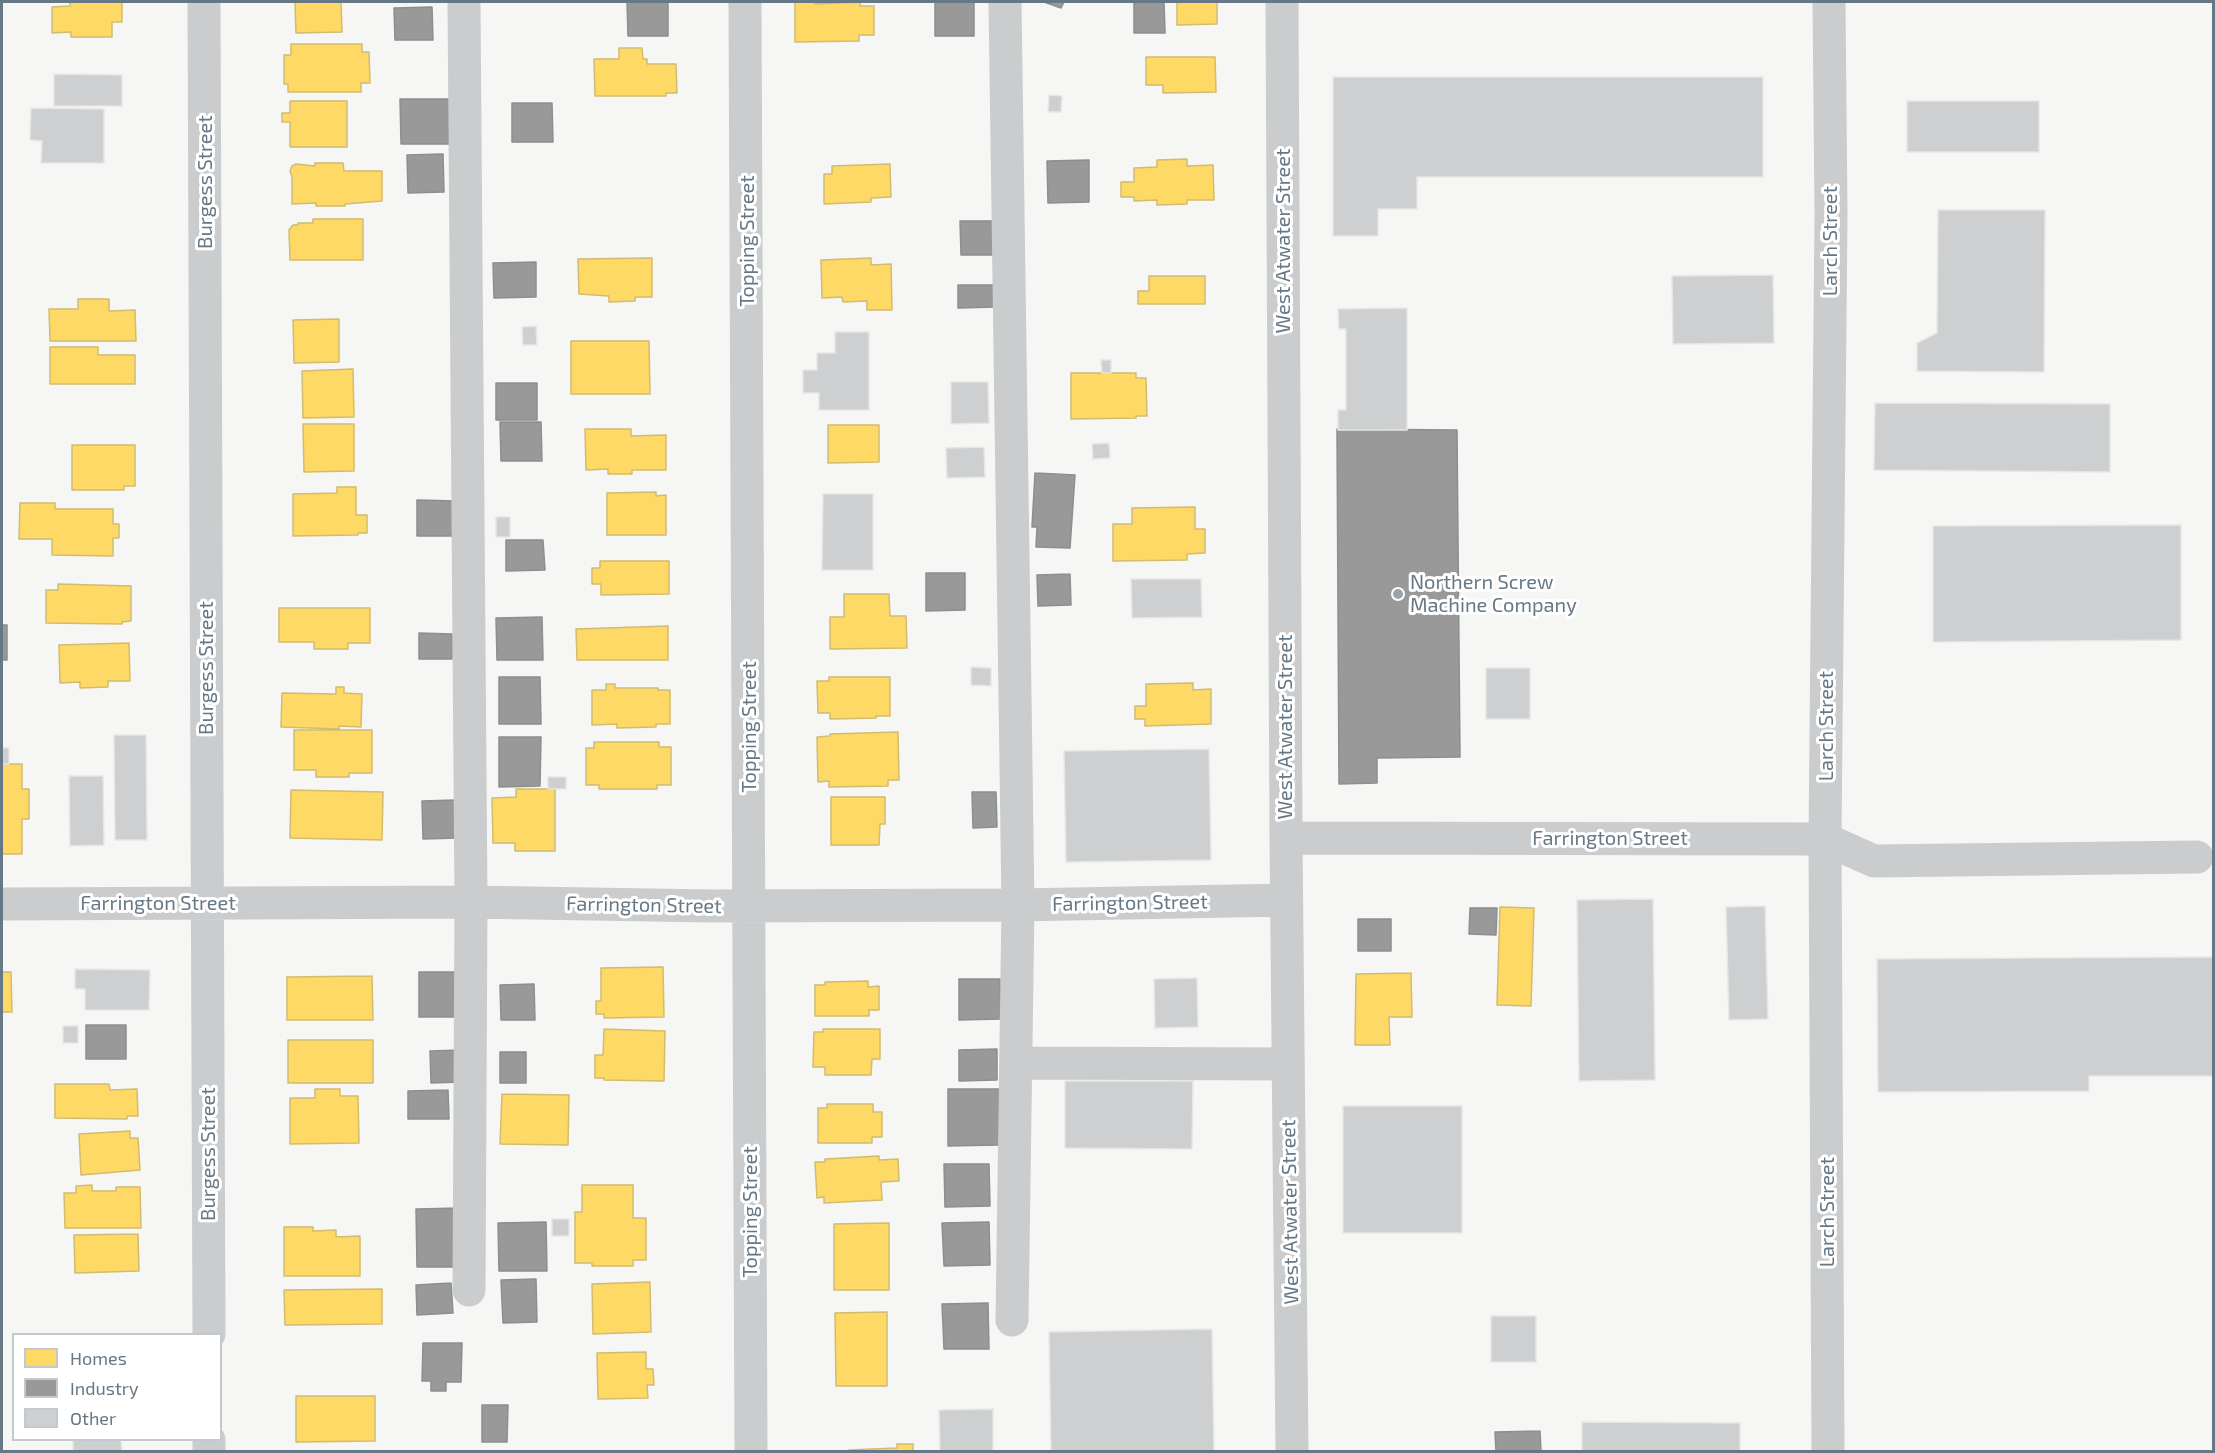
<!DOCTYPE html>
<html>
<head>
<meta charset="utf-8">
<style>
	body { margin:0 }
	#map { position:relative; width:2215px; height:1453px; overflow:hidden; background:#f6f6f5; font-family:"Exo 2",sans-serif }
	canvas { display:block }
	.frame { position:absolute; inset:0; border:3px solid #667886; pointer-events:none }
	.legend { position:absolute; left:12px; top:1333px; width:210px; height:108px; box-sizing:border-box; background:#fff; border:2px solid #c2c9cf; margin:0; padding:8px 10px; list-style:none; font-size:18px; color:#667886 }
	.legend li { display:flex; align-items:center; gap:12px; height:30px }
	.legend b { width:30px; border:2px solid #c2c9cf }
</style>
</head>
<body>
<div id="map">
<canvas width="2215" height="1453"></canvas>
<div class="frame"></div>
<ul class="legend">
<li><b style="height:16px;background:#ffd966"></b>Homes</li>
<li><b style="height:16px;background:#999"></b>Industry</li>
<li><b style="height:16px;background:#cdcfd0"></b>Other</li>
</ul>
</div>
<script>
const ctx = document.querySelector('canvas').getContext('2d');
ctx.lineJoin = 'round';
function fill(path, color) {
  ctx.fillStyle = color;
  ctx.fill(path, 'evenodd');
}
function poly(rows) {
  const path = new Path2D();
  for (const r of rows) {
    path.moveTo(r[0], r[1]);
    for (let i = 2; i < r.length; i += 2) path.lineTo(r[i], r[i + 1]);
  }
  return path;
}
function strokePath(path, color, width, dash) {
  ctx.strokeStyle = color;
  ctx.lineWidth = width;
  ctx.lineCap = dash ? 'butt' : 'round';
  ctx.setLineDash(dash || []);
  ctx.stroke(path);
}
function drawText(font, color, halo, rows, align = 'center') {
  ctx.font = font + ' "Exo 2",sans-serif';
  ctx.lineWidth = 6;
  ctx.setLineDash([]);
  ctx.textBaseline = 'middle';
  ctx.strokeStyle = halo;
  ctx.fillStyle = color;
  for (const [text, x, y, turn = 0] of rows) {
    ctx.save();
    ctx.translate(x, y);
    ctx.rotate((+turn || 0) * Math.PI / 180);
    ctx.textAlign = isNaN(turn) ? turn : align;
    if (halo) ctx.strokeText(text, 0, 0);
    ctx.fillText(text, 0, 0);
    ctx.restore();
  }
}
const homes = poly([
	[70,2,122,2,122,22,112,22,112,37,71,37,71,32,52,33,52,7,70,6,70,2],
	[295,2,341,2,342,32,296,33,295,2],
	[795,2,815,2,815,4,860,2,860,6,874,6,874,35,859,35,859,41,795,42,795,2],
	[1177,2,1217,2,1217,24,1177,25,1177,2],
	[291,44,362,44,362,52,369,52,370,83,361,83,361,92,288,92,288,84,284,84,284,55,291,55,291,44],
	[619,48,642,48,643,59,647,59,647,64,676,64,677,93,666,93,666,96,595,96,594,59,619,59,619,48],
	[1146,57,1215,57,1216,92,1163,93,1163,85,1146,85,1146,57],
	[290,101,347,101,347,147,290,147,290,122,282,122,282,113,290,113,290,101],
	[1187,159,1187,166,1213,165,1214,200,1187,200,1187,204,1157,205,1157,200,1134,201,1134,197,1121,197,1121,182,1134,182,1134,168,1157,167,1157,160,1187,159],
	[315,163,343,163,344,171,382,171,382,201,345,204,345,206,316,206,316,203,292,204,292,177,290,171,292,166,296,164,315,166,315,163],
	[890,164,891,197,871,198,871,202,824,204,824,174,832,174,832,166,890,164],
	[313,219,363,219,363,260,290,260,289,230,293,225,298,225,298,223,313,223,313,219],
	[652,258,652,297,635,297,635,301,609,302,609,296,579,294,578,259,652,258],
	[871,258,871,265,891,264,892,310,867,310,867,301,843,302,842,297,822,298,821,260,871,258],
	[1149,276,1205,276,1205,304,1138,304,1138,291,1149,291,1149,276],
	[78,299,109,299,109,311,135,310,136,341,50,341,49,309,78,309,78,299],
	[339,319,339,362,294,363,293,320,339,319],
	[571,341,649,341,650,394,571,394,571,341],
	[50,347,98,347,98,355,135,355,135,384,50,384,50,347],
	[353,369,354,417,303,418,302,371,353,369],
	[1071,373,1136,373,1136,378,1146,378,1147,416,1136,416,1136,418,1071,419,1071,373],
	[303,424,354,424,354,471,304,472,303,424],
	[828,425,879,425,879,462,828,463,828,425],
	[585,429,631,429,631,436,666,435,666,470,632,470,632,474,608,474,608,469,586,470,585,429],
	[72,445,135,445,135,486,124,486,124,490,72,490,72,445],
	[337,487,356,487,356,515,367,515,367,533,358,533,358,535,293,536,293,494,337,493,337,487],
	[656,492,656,496,666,495,666,535,607,535,607,493,656,492],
	[20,503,55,503,55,509,113,509,113,524,119,524,119,538,113,538,113,556,52,555,52,539,19,539,20,503],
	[1195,507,1195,529,1205,529,1205,553,1187,554,1187,560,1113,561,1113,524,1132,524,1132,508,1195,507],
	[600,561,669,561,669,594,601,595,601,584,592,584,592,568,600,568,600,561],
	[58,584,131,586,131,621,122,622,122,624,46,623,46,590,58,590,58,584],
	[844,594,889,594,890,616,906,616,907,648,830,649,830,617,844,617,844,594],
	[279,608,370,608,370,643,348,643,348,649,314,649,314,642,279,642,279,608],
	[668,626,668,660,577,660,576,629,668,626],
	[129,643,130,681,108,681,108,687,80,688,80,682,60,683,59,645,129,643],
	[829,677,890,677,890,716,876,716,876,718,830,719,830,713,818,713,817,681,829,681,829,677],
	[1193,683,1193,690,1211,689,1211,724,1145,726,1145,719,1135,719,1135,706,1146,706,1146,684,1193,683],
	[606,684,615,684,615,688,658,688,658,690,670,690,670,724,656,724,656,727,617,728,617,724,592,725,592,690,606,690,606,684],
	[336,687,344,687,344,693,362,694,361,727,339,726,339,729,281,727,282,693,336,694,336,687],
	[294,730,372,730,372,773,349,773,349,777,316,777,316,770,294,770,294,730],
	[898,732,899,780,888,780,888,786,829,787,829,781,818,782,817,737,830,736,830,734,898,732],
	[594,742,659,742,659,747,671,747,671,785,657,785,657,789,599,789,599,785,586,785,586,748,594,748,594,742],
	[2,764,22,764,22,789,29,789,29,819,22,819,22,854,2,854,2,764],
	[516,789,555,789,555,851,515,851,515,843,493,843,492,798,516,797,516,789],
	[291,790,383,792,382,840,290,838,291,790],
	[831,797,885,797,885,824,880,824,879,845,831,845,831,797],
	[1500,907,1534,908,1531,1006,1497,1005,1500,907],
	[663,967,664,1017,604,1018,604,1014,596,1014,596,1001,601,1001,601,968,663,967],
	[2,972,11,972,12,1012,2,1012,2,972],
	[1411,973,1412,1017,1389,1017,1390,1045,1355,1045,1356,974,1411,973],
	[372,976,373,1020,287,1020,287,977,372,976],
	[868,981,868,987,879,986,879,1010,869,1010,869,1016,815,1016,815,985,825,985,825,982,868,981],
	[604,1029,665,1031,664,1081,604,1080,604,1078,595,1078,595,1055,603,1055,604,1029],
	[823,1029,880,1029,880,1059,872,1059,871,1075,825,1075,825,1067,813,1067,814,1032,823,1032,823,1029],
	[288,1040,373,1040,373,1083,288,1083,288,1040],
	[55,1084,109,1084,110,1090,137,1089,138,1116,127,1116,127,1119,55,1118,55,1084],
	[315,1089,340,1089,340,1096,358,1096,359,1143,290,1144,290,1098,315,1098,315,1089],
	[502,1094,569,1095,568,1145,500,1144,502,1094],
	[827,1104,873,1104,873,1112,882,1112,882,1137,872,1137,872,1143,818,1143,818,1108,827,1108,827,1104],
	[130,1131,130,1138,138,1138,140,1170,81,1175,79,1134,130,1131],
	[879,1156,879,1160,898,1159,899,1181,881,1182,882,1200,824,1203,824,1197,817,1198,815,1162,825,1162,825,1159,879,1156],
	[92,1185,92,1191,116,1191,116,1187,140,1187,141,1228,65,1228,64,1193,76,1193,76,1186,92,1185],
	[582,1185,633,1185,633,1218,646,1218,646,1260,633,1260,633,1266,592,1266,592,1263,575,1263,575,1212,582,1212,582,1185],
	[889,1223,889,1290,834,1290,834,1224,889,1223],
	[284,1227,313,1227,313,1231,336,1230,336,1237,360,1236,360,1276,284,1276,284,1227],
	[138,1234,139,1271,75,1273,74,1235,138,1234],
	[650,1282,651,1332,593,1334,592,1284,650,1282],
	[382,1289,382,1324,285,1325,284,1290,382,1289],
	[887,1312,887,1386,836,1386,835,1313,887,1312],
	[646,1352,646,1369,653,1369,654,1385,647,1385,648,1398,598,1399,597,1353,646,1352],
	[296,1396,375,1396,375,1441,296,1442,296,1396],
	[897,1444,913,1444,913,1452,849,1452,849,1450,897,1448,897,1444]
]);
fill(homes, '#ffd966');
strokePath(homes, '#d1bc70', 1.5);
const industry = poly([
	[627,2,668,2,668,36,628,36,627,2],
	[935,2,974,2,974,36,935,36,935,2],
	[1044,2,1064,2,1061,8,1044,2],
	[1134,2,1164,2,1165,33,1134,33,1134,2],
	[432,7,433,40,395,40,394,8,432,7],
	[400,99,449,99,449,144,401,144,400,99],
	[512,103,552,103,553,142,512,142,512,103],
	[443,154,444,192,408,193,407,155,443,154],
	[1089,160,1089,202,1048,203,1047,161,1089,160],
	[960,221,1000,221,1000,255,961,255,960,221],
	[536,262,536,297,494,298,493,263,536,262],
	[958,285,996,285,996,307,958,308,958,285],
	[496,383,537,383,537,420,496,420,496,383],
	[500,422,541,422,542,461,501,461,500,422],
	[1337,429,1457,430,1460,757,1377,758,1377,783,1339,784,1337,429],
	[1035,473,1075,475,1070,548,1036,547,1037,527,1032,527,1035,473],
	[417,500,457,501,457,536,417,536,417,500],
	[506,540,543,540,545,570,506,571,506,540],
	[926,573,965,573,965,610,926,611,926,573],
	[1070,574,1071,605,1038,606,1037,575,1070,574],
	[542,617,543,660,497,660,496,618,542,617],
	[2,625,7,625,7,660,2,660,2,625],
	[419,633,452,634,452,659,419,659,419,633],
	[499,677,540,677,541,724,499,724,499,677],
	[499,737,541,737,540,786,499,787,499,737],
	[972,792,996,792,997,827,973,828,972,792],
	[456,800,457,838,423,839,422,801,456,800],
	[1470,908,1497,908,1496,935,1469,934,1470,908],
	[1358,919,1391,919,1391,951,1358,951,1358,919],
	[419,972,462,972,462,1017,419,1017,419,972],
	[959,979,1000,979,1001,1019,959,1020,959,979],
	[534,984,535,1020,501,1020,500,985,534,984],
	[86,1025,126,1025,126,1059,86,1059,86,1025],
	[997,1049,997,1080,959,1081,959,1050,997,1049],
	[462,1050,463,1082,431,1083,430,1051,462,1050],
	[500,1052,526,1052,526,1083,500,1083,500,1052],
	[948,1089,999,1089,999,1145,948,1146,948,1089],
	[448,1090,449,1119,408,1119,408,1091,448,1090],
	[944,1164,989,1164,990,1206,945,1207,944,1164],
	[460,1208,460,1267,417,1267,416,1209,460,1208],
	[546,1222,547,1271,499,1271,498,1223,546,1222],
	[989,1222,990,1265,944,1266,942,1223,989,1222],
	[536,1279,537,1322,503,1323,501,1280,536,1279],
	[451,1283,453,1313,417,1315,416,1285,451,1283],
	[988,1303,989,1349,944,1349,942,1304,988,1303],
	[423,1343,462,1343,461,1382,446,1382,446,1391,431,1391,431,1381,422,1381,423,1343],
	[482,1405,508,1405,507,1442,482,1442,482,1405],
	[1540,1431,1541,1452,1496,1452,1495,1432,1540,1431]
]);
fill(industry, '#999');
strokePath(industry, '#8a8f93', 1.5);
const building = poly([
	[54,74,122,75,122,106,54,106,54,74],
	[1333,77,1763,77,1763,177,1417,177,1417,209,1378,209,1378,236,1333,236,1333,77],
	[1049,95,1062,96,1061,112,1048,112,1049,95],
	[1907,101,2039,101,2039,152,1907,152,1907,101],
	[31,108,104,109,104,163,41,163,42,141,30,140,31,108],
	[1938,210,2045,210,2044,372,1917,371,1917,343,1937,333,1938,210],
	[1773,275,1774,343,1673,344,1672,276,1773,275],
	[1407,308,1407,430,1338,430,1338,410,1346,410,1346,329,1339,329,1338,309,1407,308],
	[536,326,537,345,523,345,522,327,536,326],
	[835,332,869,332,869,410,819,410,819,393,803,393,803,370,817,370,817,353,835,353,835,332],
	[1101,360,1111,360,1111,373,1102,373,1101,360],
	[951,382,988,382,989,423,951,424,951,382],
	[1875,403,2110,404,2110,472,1874,470,1875,403],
	[1109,443,1110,458,1093,459,1092,444,1109,443],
	[984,447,985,477,947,478,946,448,984,447],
	[823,494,873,494,873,570,822,570,823,494],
	[496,517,510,517,510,537,496,537,496,517],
	[2181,525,2181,640,1933,642,1933,526,2181,525],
	[1131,579,1201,579,1202,617,1132,618,1131,579],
	[971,667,991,668,991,686,971,685,971,667],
	[1486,668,1530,668,1530,719,1486,719,1486,668],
	[114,735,146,735,147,840,115,840,114,735],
	[2,748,9,748,9,764,2,764,2,748],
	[1209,749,1211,860,1066,862,1064,751,1209,749],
	[69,776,103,776,104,845,70,846,69,776],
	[548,777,566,777,566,789,548,789,548,777],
	[1653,899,1655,1080,1579,1081,1577,900,1653,899],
	[1765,906,1768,1019,1729,1020,1726,907,1765,906],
	[2214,957,2214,1076,2089,1076,2089,1091,1878,1092,1877,959,2214,957],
	[75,969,150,970,149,1010,85,1010,85,989,75,989,75,969],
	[1197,978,1198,1027,1155,1028,1154,979,1197,978],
	[63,1026,78,1026,78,1043,63,1043,63,1026],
	[1065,1081,1193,1081,1192,1149,1065,1148,1065,1081],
	[1343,1106,1462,1106,1462,1233,1343,1233,1343,1106],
	[552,1219,569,1219,569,1236,552,1236,552,1219],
	[1491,1316,1536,1316,1536,1362,1491,1362,1491,1316],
	[1212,1329,1214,1452,1051,1452,1049,1332,1212,1329],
	[993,1409,993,1452,940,1452,939,1410,993,1409],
	[1582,1422,1740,1423,1740,1452,1582,1452,1582,1422],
	[73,1440,121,1440,122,1452,73,1452,73,1440]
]);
fill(building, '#cdcfd0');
strokePath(building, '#e6e6e5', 1.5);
strokePath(poly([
	[204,2,209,1334],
	[464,2,471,902,469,1290],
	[745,2,751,1452],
	[1005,2,1018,905,1012,1320],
	[1282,2,1286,838,1292,1452],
	[1286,838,1825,839,1874,861,2197,857],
	[2,904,471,902,711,906,1018,905,1286,900],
	[1016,1063,1288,1064],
	[209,1440,209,1452],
	[1828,1452,1825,839,1831,215,1829,2]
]), '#cbcccd', 33);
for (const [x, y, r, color] of [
	[1398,594,6,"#98a4ad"]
]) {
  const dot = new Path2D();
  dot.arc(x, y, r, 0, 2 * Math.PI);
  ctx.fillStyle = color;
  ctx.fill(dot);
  strokePath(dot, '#fff', 2);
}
drawText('20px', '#667886', '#fff', [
	["Burgess Street",205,182,-90],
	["Topping Street",747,241,-90],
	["West Atwater Street",1283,241,-90],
	["Larch Street",1830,241,-90],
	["Burgess Street",206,668,-90],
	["Larch Street",1826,726,-90],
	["Topping Street",749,727,-90],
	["West Atwater Street",1285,727,-90],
	["Farrington Street",1610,838],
	["Farrington Street",158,903],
	["Farrington Street",1130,903,-1],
	["Farrington Street",644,905,1],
	["Burgess Street",208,1154,-90],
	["Topping Street",750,1212,-90],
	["West Atwater Street",1290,1212,-91],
	["Larch Street",1827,1212,-90]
]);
drawText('20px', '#667886', '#fff', [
	["Northern Screw",1410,582],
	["Machine Company",1410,605]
], 'left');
</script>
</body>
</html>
